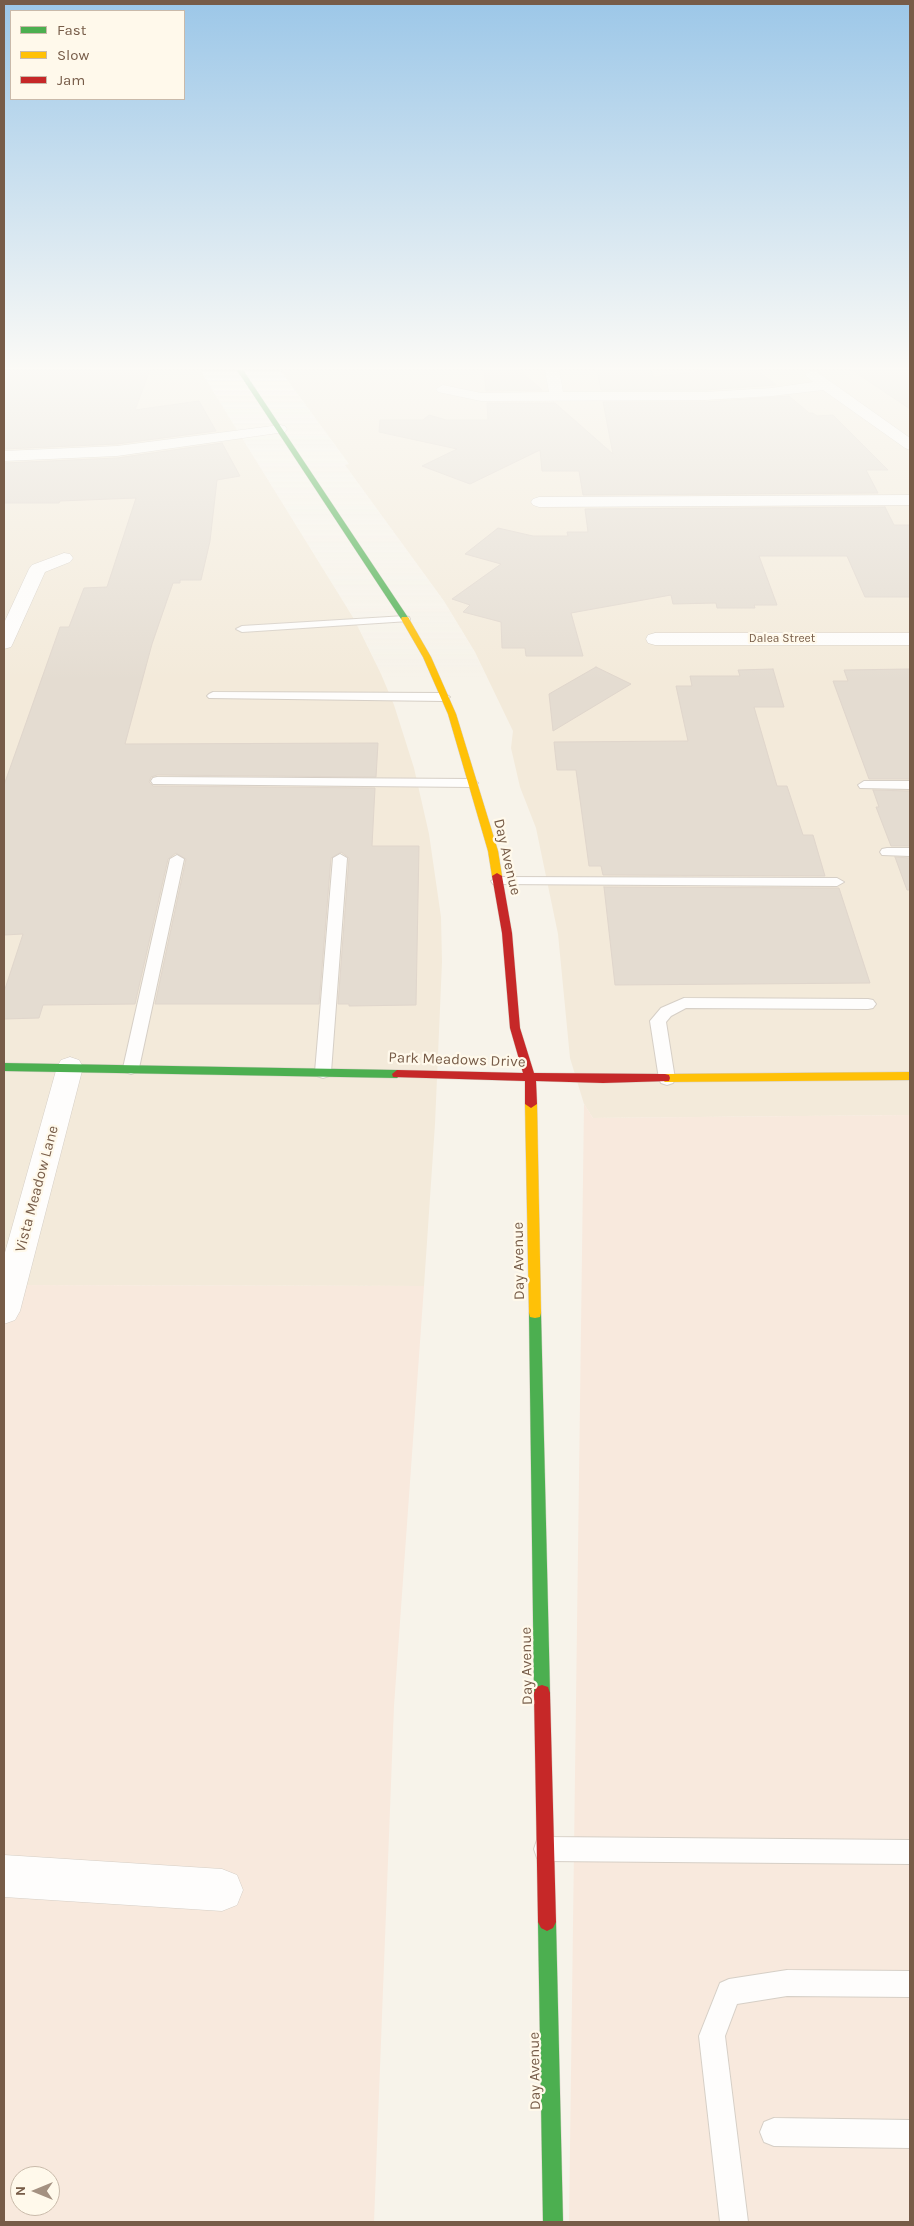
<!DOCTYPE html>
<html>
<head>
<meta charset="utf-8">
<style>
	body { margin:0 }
	#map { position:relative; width:914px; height:2226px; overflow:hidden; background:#f7f3ea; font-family:Karla,sans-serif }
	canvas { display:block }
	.frame { position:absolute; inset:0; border:5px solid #775c48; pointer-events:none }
	.legend { position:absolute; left:10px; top:10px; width:175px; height:90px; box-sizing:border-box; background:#fff9eb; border:1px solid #c9baaa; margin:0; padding:6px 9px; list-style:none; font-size:15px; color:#775c48 }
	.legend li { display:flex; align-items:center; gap:10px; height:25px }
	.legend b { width:25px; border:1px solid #c9baaa }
	.north { position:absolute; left:10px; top:2166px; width:50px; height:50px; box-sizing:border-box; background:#fff9eb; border:1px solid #c9baaa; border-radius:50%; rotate:270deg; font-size:14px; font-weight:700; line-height:20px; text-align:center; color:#775c48 }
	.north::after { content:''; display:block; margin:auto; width:18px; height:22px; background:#a49181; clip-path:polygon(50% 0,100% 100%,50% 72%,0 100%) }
</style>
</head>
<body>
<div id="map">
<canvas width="914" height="2226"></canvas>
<div class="frame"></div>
<ul class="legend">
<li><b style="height:6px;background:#4caf50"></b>Fast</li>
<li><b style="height:6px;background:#ffc107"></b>Slow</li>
<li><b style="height:6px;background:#c62828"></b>Jam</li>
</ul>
<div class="north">N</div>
</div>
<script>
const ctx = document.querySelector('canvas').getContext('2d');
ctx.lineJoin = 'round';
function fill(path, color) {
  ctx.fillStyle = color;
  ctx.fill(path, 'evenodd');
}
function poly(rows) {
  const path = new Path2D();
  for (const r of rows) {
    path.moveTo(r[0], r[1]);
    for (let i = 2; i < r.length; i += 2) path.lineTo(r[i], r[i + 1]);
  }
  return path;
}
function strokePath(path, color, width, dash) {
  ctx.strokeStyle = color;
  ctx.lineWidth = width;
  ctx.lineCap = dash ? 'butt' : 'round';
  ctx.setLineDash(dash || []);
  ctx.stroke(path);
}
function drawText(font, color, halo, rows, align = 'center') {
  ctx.font = font + ' Karla,sans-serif';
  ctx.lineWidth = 4.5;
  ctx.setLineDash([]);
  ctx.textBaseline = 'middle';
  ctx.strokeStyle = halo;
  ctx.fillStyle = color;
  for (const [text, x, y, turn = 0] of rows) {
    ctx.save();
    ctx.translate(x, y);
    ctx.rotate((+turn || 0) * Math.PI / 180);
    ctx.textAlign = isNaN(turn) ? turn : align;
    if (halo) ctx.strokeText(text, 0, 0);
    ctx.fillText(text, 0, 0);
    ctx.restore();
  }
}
fill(poly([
	[4,370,200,370,354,619,381,674,394,705,414,768,429,834,441,917,442,962,435,1124,424,1286,4,1285],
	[280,370,910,370,910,1115,593,1118,584,1104,570,1058,558,934,536,828,520,787,511,748,513,731,475,652,444,601,345,465,349,464]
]), '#f3eada');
fill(poly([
	[584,1104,593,1118,910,1115,910,2222,569,2222],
	[4,1285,424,1286,394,1706,374,2222,4,2222],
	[20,2176,50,2176,50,2206,20,2206]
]), '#f8e9dd');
const building = poly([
	[150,370,135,410,199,401,216,431,117,444,4,449,4,385,12,371,150,370],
	[484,370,519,370,542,390,486,391,484,370],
	[597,370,651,370,653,377,710,370,757,370,776,385,705,390,601,390,597,370],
	[852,370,910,370,910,409,852,370],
	[789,396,809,413,813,413,817,416,833,415,888,470,866,470,878,493,583,495,579,471,542,471,540,450,470,484,422,466,457,449,379,432,380,420,423,420,429,415,446,420,488,420,487,403,555,403,613,454,603,402,705,402,789,396],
	[222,443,240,476,217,480,210,541,201,580,180,580,180,583,173,583,152,644,125,744,378,743,376,777,157,775,151,777,149,782,153,786,375,788,372,846,419,846,416,1005,349,1006,349,1004,338,1004,349,858,341,852,331,858,319,1004,155,1004,186,859,176,853,168,859,135,1004,43,1005,39,1018,4,1019,4,992,23,934,4,935,4,785,60,627,69,627,84,588,107,587,136,498,60,501,59,503,4,503,4,463,117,458,222,443],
	[885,507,894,525,910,525,910,597,865,597,847,556,759,556,777,605,754,605,755,608,717,608,716,603,673,604,671,595,571,613,583,656,526,656,525,648,502,648,501,622,463,612,470,605,452,599,501,564,465,554,498,528,533,536,568,536,567,532,588,532,585,509,885,507],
	[596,667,631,684,553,731,549,694,596,667],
	[773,669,784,707,754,707,777,786,787,786,803,835,813,835,825,876,603,875,601,866,589,866,576,770,557,770,554,742,688,741,676,686,692,686,690,676,740,676,738,670,773,669],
	[910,669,910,779,869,779,833,681,848,681,844,670,910,669],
	[873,790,910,791,910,846,891,846,876,807,879,807,873,790],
	[895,857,910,858,910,890,907,890,895,857],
	[604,887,839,888,870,983,615,985,604,887]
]);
fill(building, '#e4dcd1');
strokePath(building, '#e0d6cc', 1);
const lane = poly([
	[405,616,409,617,410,619,409,621,242,632,236,629,242,626,405,616],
	[213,692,444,693,450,697,444,701,209,698,207,696,209,694,213,692],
	[157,777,472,779,478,783,472,787,153,784,151,781,153,778,157,777],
	[864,781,910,781,910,789,860,788,858,785,864,781],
	[887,848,910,848,910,856,882,855,880,852,882,849,887,848],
	[340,854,347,858,331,1072,329,1076,323,1078,317,1076,315,1072,333,858,340,854],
	[177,855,184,859,139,1068,137,1072,131,1074,125,1072,123,1068,170,859,177,855],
	[498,877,837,878,844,882,837,886,493,884,491,881,498,877],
	[684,998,868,999,873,1000,876,1004,873,1008,868,1009,686,1008,671,1016,666,1022,675,1079,673,1083,667,1085,661,1083,659,1079,650,1021,661,1008,684,998],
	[546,1837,910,1840,910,1864,546,1861,537,1858,534,1849,537,1840,546,1837],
	[787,1970,910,1971,910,1997,787,1996,737,2004,725,2036,748,2222,720,2222,699,2036,720,1983,729,1979,787,1970],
	[774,2118,910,2120,910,2148,774,2146,764,2142,760,2132,764,2122,774,2118]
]);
const street = poly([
	[545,370,559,370,563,392,705,392,772,388,813,382,805,375,812,371,817,372,910,438,910,450,905,448,823,390,772,396,705,400,481,401,438,392,436,389,443,385,481,393,549,392,545,370],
	[280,425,285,426,287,429,285,432,117,456,4,461,4,451,117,446,280,425],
	[910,495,910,505,539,507,533,505,531,502,533,499,539,497,910,495],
	[64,553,70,554,73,558,70,562,45,572,13,643,11,647,4,649,4,623,29,569,32,565,64,553],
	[655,633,910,633,910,645,655,645,648,643,646,639,648,635,655,633],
	[70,1057,79,1060,83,1067,20,1311,15,1320,4,1324,4,1256,57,1067,61,1060,70,1057],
	[4,1855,222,1869,237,1875,243,1890,237,1905,222,1911,4,1897,4,1855]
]);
const fast = poly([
	[237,370,243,370,409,619,408,621,401,619,237,370],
	[4,1063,397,1070,402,1074,397,1078,4,1071,4,1063],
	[535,1308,540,1309,541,1313,550,1693,548,1699,542,1701,536,1699,534,1693,529,1313,530,1309,535,1308],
	[547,1913,553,1916,556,1922,563,2222,543,2222,538,1922,541,1916,547,1913]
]);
const slow = poly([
	[402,617,408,617,431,657,456,714,498,851,502,876,500,878,494,878,492,876,488,851,448,714,423,657,401,619,402,617],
	[910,1072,910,1080,665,1082,660,1078,665,1074,910,1072],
	[531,1100,537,1104,541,1313,540,1317,535,1318,530,1317,529,1313,525,1104,531,1100]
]);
const jam = poly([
	[497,873,502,876,512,933,520,1028,534,1073,665,1074,669,1075,670,1078,669,1081,603,1083,536,1081,537,1104,531,1108,525,1104,525,1081,393,1077,392,1074,397,1070,523,1073,510,1028,502,933,492,876,497,873],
	[542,1685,548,1687,550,1693,556,1922,553,1928,547,1931,541,1928,538,1922,534,1693,536,1687,542,1685]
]);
strokePath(lane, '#d6cfc6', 2);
strokePath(street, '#d6cfc6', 1);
strokePath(fast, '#d7d0c6', 1);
strokePath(slow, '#d7d0c6', 1);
strokePath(jam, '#d7d0c6', 1);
fill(lane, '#fefdfc');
fill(street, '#fefdfc');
fill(fast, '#4caf50');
fill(slow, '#ffc107');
fill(jam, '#c62828');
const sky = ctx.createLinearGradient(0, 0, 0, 681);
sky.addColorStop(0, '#9cc7e8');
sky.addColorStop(0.54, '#fbfaf6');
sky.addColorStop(1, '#fbfaf600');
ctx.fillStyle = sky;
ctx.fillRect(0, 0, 914, 681);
drawText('12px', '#775c48', '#fff9eb', [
	["Dalea Street",782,639]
]);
drawText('15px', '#775c48', '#fff9eb', [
	["Day Avenue",507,857,77],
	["Park Meadows Drive",457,1060,2],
	["Vista Meadow Lane",37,1189,-75],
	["Day Avenue",519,1261,-91],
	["Day Avenue",527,1666,-91],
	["Day Avenue",535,2071,-91]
]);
</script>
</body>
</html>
